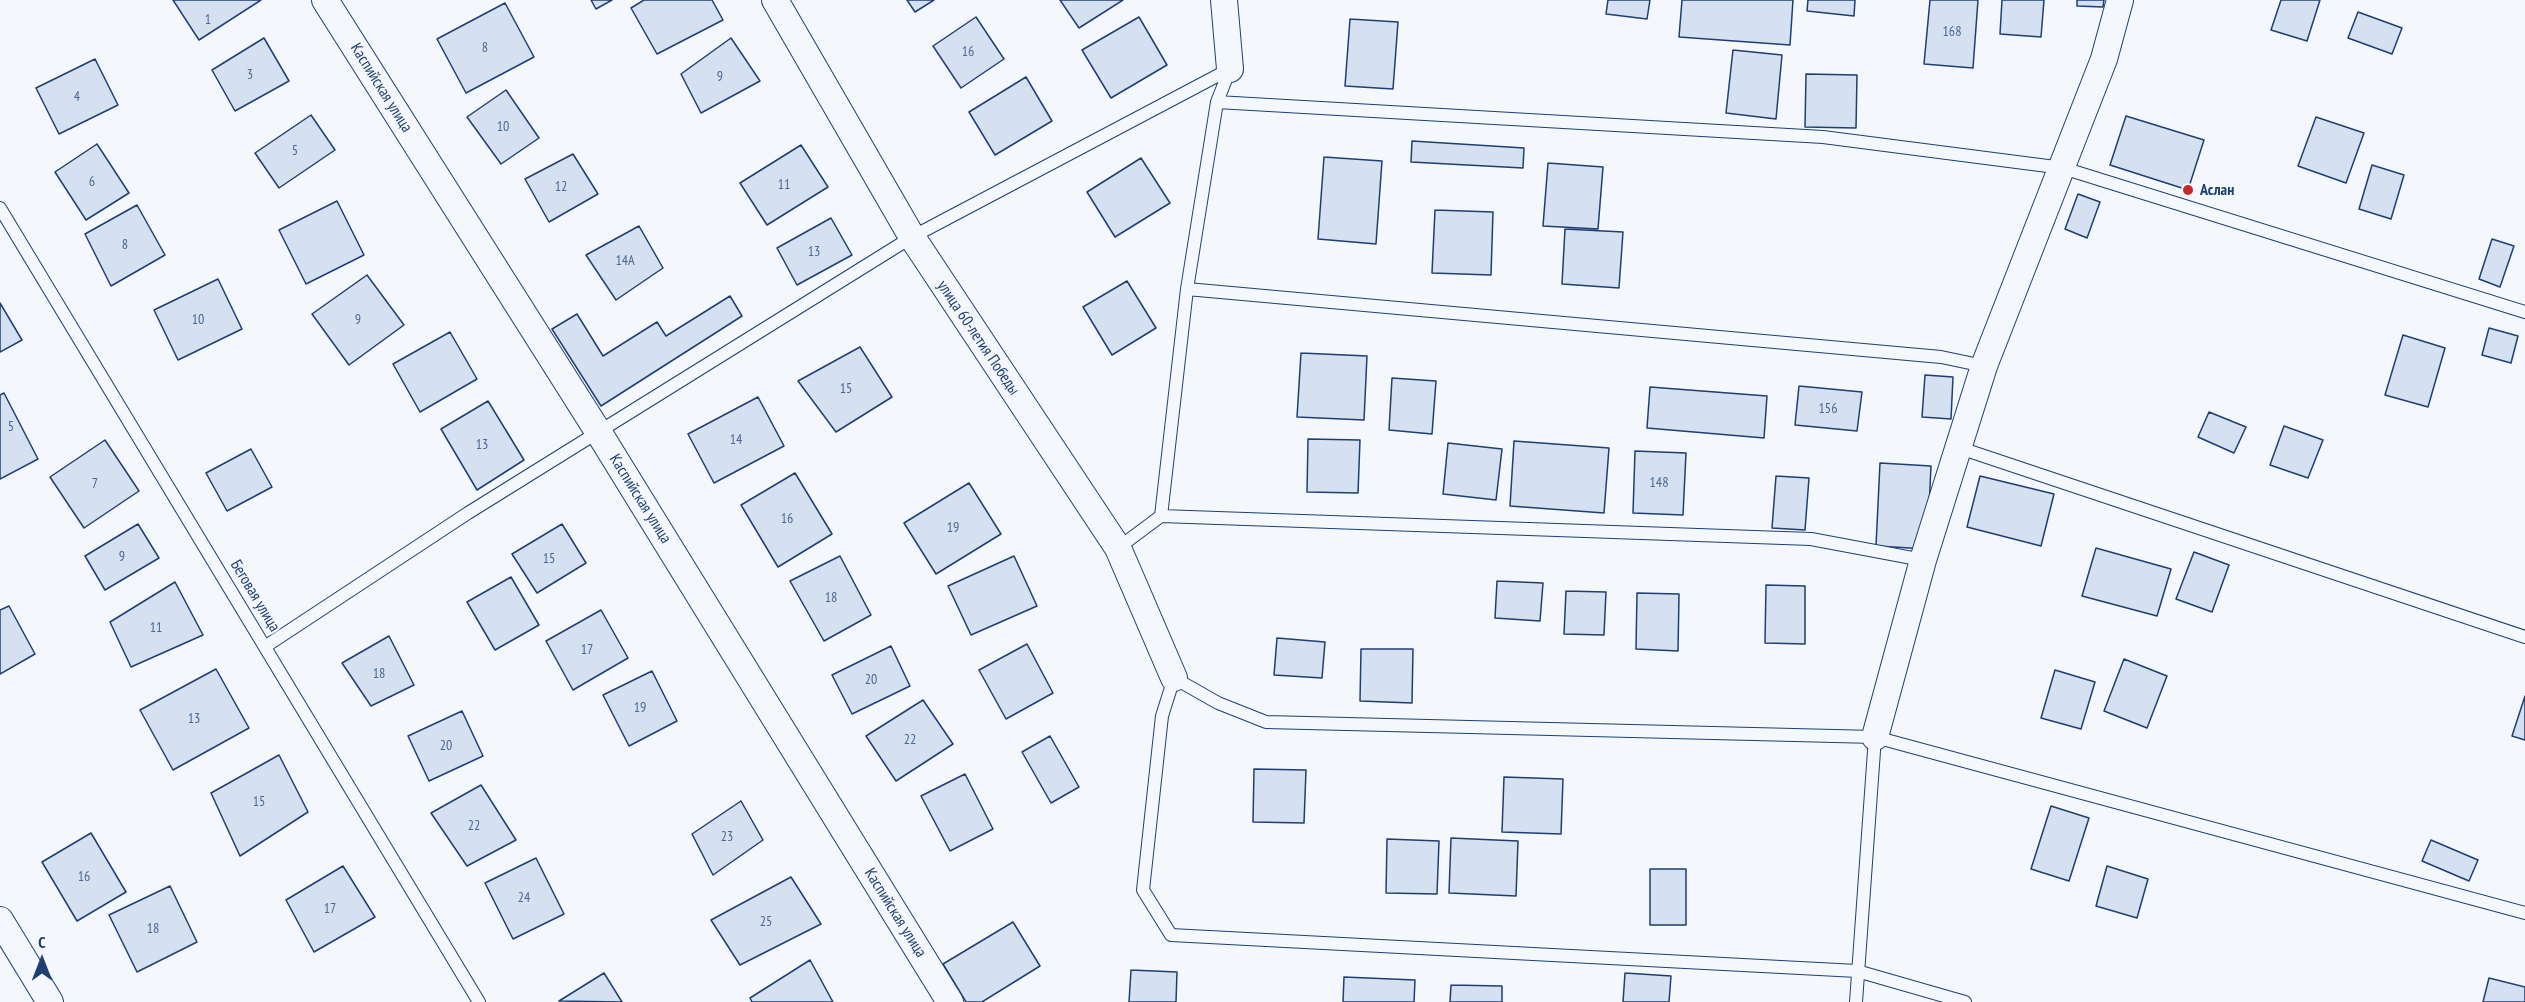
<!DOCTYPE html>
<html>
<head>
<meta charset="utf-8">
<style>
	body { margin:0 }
	#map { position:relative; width:2525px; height:1002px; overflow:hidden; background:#f4f7fb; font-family:"PT Sans Narrow",sans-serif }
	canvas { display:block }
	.north { position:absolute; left:12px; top:930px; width:60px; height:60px; -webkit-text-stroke:4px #f4f7fb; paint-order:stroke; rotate:0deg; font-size:16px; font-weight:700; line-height:24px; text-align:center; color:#1d3f73 }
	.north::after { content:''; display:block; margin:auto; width:21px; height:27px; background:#1d3f73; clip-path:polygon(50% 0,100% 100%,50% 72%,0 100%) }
</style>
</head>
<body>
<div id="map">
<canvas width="2525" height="1002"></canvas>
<div class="north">С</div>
</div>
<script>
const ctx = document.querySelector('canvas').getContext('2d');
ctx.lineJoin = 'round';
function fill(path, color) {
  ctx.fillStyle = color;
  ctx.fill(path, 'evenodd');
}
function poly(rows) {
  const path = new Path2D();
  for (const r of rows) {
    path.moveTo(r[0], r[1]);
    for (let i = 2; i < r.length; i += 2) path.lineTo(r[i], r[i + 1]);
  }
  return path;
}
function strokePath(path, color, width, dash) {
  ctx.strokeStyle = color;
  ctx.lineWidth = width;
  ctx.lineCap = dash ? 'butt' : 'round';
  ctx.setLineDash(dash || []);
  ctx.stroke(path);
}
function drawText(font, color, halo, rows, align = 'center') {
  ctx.font = font + ' "PT Sans Narrow",sans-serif';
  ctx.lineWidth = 4.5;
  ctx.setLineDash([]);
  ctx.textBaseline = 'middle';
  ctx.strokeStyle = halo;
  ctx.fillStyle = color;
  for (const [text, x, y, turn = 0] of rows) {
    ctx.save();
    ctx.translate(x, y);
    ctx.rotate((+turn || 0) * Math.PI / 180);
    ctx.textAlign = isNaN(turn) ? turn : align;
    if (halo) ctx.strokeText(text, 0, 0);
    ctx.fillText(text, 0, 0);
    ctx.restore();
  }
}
const building = poly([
	[173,0,261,0,199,40,173,0],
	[591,0,612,0,596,9,591,0],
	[644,0,712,0,723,20,657,54,631,8,644,0],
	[907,0,934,0,915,12,907,0],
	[1060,0,1123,0,1079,28,1060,0],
	[1608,0,1650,0,1647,19,1606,14,1608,0],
	[1682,0,1793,0,1790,45,1679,37,1682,0],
	[1808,0,1855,0,1854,16,1807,11,1808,0],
	[1930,0,1978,0,1973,68,1924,64,1930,0],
	[2002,0,2044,0,2041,37,2000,34,2002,0],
	[2077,0,2104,0,2103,7,2077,6,2077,0],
	[2281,0,2320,0,2307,41,2271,30,2281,0],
	[505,3,534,57,466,93,437,39,505,3],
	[2358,12,2402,28,2392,54,2348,38,2358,12],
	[976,17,1004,59,961,88,933,46,976,17],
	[1139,17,1167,65,1111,98,1082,50,1139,17],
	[1350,19,1398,22,1393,89,1345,86,1350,19],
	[264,38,289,81,235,111,212,70,264,38],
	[731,38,760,81,701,113,681,74,731,38],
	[1733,50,1782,55,1776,119,1726,113,1733,50],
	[95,59,118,105,59,134,36,88,95,59],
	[1806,74,1857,75,1856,128,1805,127,1806,74],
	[1026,77,1052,121,995,155,969,112,1026,77],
	[506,90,539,138,501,164,467,117,506,90],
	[311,115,335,150,279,188,255,153,311,115],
	[2126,116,2204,140,2188,190,2110,165,2126,116],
	[2316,117,2364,133,2346,183,2298,166,2316,117],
	[1412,141,1524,148,1523,168,1411,162,1412,141],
	[97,144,129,193,86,220,55,172,97,144],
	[801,145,828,187,767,225,740,183,801,145],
	[573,154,598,194,549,222,525,179,573,154],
	[1324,157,1382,161,1376,244,1318,239,1324,157],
	[1141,158,1170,203,1115,237,1087,192,1141,158],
	[1548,163,1603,167,1598,229,1543,226,1548,163],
	[2372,165,2404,175,2391,219,2359,209,2372,165],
	[2078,194,2100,202,2087,238,2065,229,2078,194],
	[337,201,364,255,306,284,279,230,337,201],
	[137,205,165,255,111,286,85,234,137,205],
	[1435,210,1493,212,1491,275,1432,273,1435,210],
	[831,218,852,255,797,285,777,248,831,218],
	[639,226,663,268,616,300,586,255,639,226],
	[1565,229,1623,232,1619,288,1562,284,1565,229],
	[2492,239,2514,246,2500,287,2479,279,2492,239],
	[367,275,404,325,349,365,312,314,367,275],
	[218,279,242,329,178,360,154,310,218,279],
	[1127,281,1156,328,1112,355,1083,307,1127,281],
	[730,296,742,316,601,406,552,329,577,314,603,356,657,322,666,336,730,296],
	[0,303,22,340,0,352,0,303],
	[2489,328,2518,336,2511,363,2482,355,2489,328],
	[450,332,477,379,420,412,393,364,450,332],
	[2403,335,2445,348,2428,407,2385,395,2403,335],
	[860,347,892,397,836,432,798,381,860,347],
	[1301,353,1367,356,1364,420,1297,417,1301,353],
	[1925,375,1953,377,1951,419,1922,417,1925,375],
	[1392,378,1436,381,1432,434,1389,430,1392,378],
	[1799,386,1862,392,1857,431,1795,425,1799,386],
	[1650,387,1767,396,1764,438,1647,428,1650,387],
	[4,393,38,459,0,479,0,395,4,393],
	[758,397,784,446,714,483,688,434,758,397],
	[488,401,524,460,477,490,441,429,488,401],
	[2209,412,2246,427,2234,453,2198,437,2209,412],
	[2284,426,2323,440,2308,478,2270,465,2284,426],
	[1308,439,1360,440,1358,493,1307,492,1308,439],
	[105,440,139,491,84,528,50,477,105,440],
	[1514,441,1609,448,1604,513,1510,506,1514,441],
	[1448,443,1502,449,1496,500,1443,494,1448,443],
	[251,449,272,487,227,511,206,473,251,449],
	[1635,451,1686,453,1683,515,1633,513,1635,451],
	[1880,463,1931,466,1927,549,1876,546,1880,463],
	[795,473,832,534,778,567,741,505,795,473],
	[1776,476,1809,478,1805,530,1772,528,1776,476],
	[1980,476,2054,494,2041,546,1967,527,1980,476],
	[969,483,1001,534,936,574,904,523,969,483],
	[138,524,159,558,105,590,85,556,138,524],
	[562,524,586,563,537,593,512,554,562,524],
	[2096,548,2171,569,2157,616,2082,596,2096,548],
	[2194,552,2229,565,2212,612,2176,599,2194,552],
	[840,556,871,615,824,641,790,581,840,556],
	[1014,556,1037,606,971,635,948,586,1014,556],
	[511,577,539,625,495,650,467,602,511,577],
	[1497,581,1543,583,1540,621,1495,618,1497,581],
	[175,582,203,635,131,667,110,622,175,582],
	[1766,585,1805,586,1805,644,1765,643,1766,585],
	[1566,591,1606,592,1604,635,1564,634,1566,591],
	[1637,593,1679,594,1678,651,1636,649,1637,593],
	[9,606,35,654,0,674,0,610,9,606],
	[601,610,628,658,573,690,546,641,601,610],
	[389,636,414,685,371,706,342,663,389,636],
	[1277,638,1325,642,1322,678,1274,675,1277,638],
	[1027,644,1053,693,1006,719,979,670,1027,644],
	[891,646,910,686,852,714,832,675,891,646],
	[1361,649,1413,649,1412,703,1360,701,1361,649],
	[2124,659,2167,676,2147,728,2104,711,2124,659],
	[216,669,249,728,173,770,140,710,216,669],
	[2055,670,2095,682,2081,729,2041,718,2055,670],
	[652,671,677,721,629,746,603,695,652,671],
	[2525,696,2525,740,2512,736,2525,696],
	[923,700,953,744,896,781,866,736,923,700],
	[462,711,483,756,429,781,408,736,462,711],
	[1050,736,1079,787,1051,803,1022,752,1050,736],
	[279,755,308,812,240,856,211,793,279,755],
	[1254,769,1306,770,1304,823,1253,822,1254,769],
	[965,774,993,829,950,851,921,796,965,774],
	[1504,777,1563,779,1561,834,1502,832,1504,777],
	[481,785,516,840,467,866,431,813,481,785],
	[741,801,763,840,713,875,692,834,741,801],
	[2051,806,2089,818,2069,881,2031,869,2051,806],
	[91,833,126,892,77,921,42,862,91,833],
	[1451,838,1518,841,1516,896,1449,893,1451,838],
	[1387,839,1439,841,1437,894,1386,893,1387,839],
	[2431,840,2478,860,2469,881,2422,861,2431,840],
	[536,858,564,914,513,939,485,883,536,858],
	[343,866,375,917,314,952,286,900,343,866],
	[2107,866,2148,879,2137,918,2096,906,2107,866],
	[1650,869,1686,869,1686,925,1650,925,1650,869],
	[791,877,821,924,740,965,711,920,791,877],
	[170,886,197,942,137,972,109,915,170,886],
	[1013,922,1040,966,982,1002,966,1002,943,964,1013,922],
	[810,960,833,1002,752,1002,750,998,810,960],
	[1131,970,1177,972,1176,1002,1129,1002,1131,970],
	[604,973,622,1002,559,1001,604,973],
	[1625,973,1671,976,1669,1002,1623,1002,1625,973],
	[1344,977,1415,980,1414,1002,1343,1002,1344,977],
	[2489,978,2525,987,2525,1002,2483,1002,2489,978],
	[1451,985,1502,986,1502,1002,1450,1002,1451,985]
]);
fill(building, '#d5e0f0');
strokePath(building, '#1d3f73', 1.5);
const lane = poly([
	[1217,102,1823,137,2063,168,2525,312],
	[0,208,479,1002],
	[1187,289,1941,357,1984,366],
	[1957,447,2525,637],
	[1161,516,1811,539,1923,560],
	[1118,548,1161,516,1187,289,1217,102,1230,69],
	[266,646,468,513,912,237,1230,69],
	[1856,1002,1875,737],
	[1965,1002,1857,971,1171,935,1143,890,1162,716,1174,678,1218,703,1266,722,1875,737,2525,913]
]);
const street = poly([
	[325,0,599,433,950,1002],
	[775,0,912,237,1118,548,1174,678],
	[1224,0,1230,69],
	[1875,737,1923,560,1984,366,2104,59,2120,0],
	[0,920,50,1002]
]);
strokePath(lane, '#1d3f73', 14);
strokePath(street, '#1d3f73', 28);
strokePath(lane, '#f4f7fb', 12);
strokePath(street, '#f4f7fb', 26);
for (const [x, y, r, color] of [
	[2188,190,6,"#c62828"]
]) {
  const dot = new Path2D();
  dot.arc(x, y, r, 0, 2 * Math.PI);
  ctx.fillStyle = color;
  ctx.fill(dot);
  strokePath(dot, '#f4f7fb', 2);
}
drawText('14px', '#4b6792', null, [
	["1",208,20],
	["168",1952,32],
	["8",485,48],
	["16",968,52],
	["3",250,75],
	["9",720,77],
	["4",77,97],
	["10",503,127],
	["5",295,151],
	["6",92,182],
	["11",784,185],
	["12",561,187],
	["8",125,245],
	["13",814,252],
	["14А",625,261],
	["10",198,320],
	["9",358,320],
	["15",846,389],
	["156",1828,409],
	["5",11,427],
	["14",736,440],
	["13",482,445],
	["148",1659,483],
	["7",95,484],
	["16",787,519],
	["19",953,528],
	["9",122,557],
	["15",549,559],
	["18",831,598],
	["11",156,628],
	["17",587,650],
	["18",379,674],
	["20",871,680],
	["19",640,708],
	["13",194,719],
	["22",910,740],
	["20",446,746],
	["15",259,802],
	["22",474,826],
	["23",727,837],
	["16",84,877],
	["24",524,898],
	["17",330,909],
	["25",766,922],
	["18",153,929]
]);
drawText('16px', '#1d3f73', '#f4f7fb', [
	["Каспийская улица",381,88,58],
	["улица 60-летия Победы",978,338,56],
	["Каспийская улица",640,499,58],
	["Беговая улица",255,596,59],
	["Каспийская улица",895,913,58]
]);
drawText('bold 16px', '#1d3f73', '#f4f7fb', [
	["Аслан",2200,190]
], 'left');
</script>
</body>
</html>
